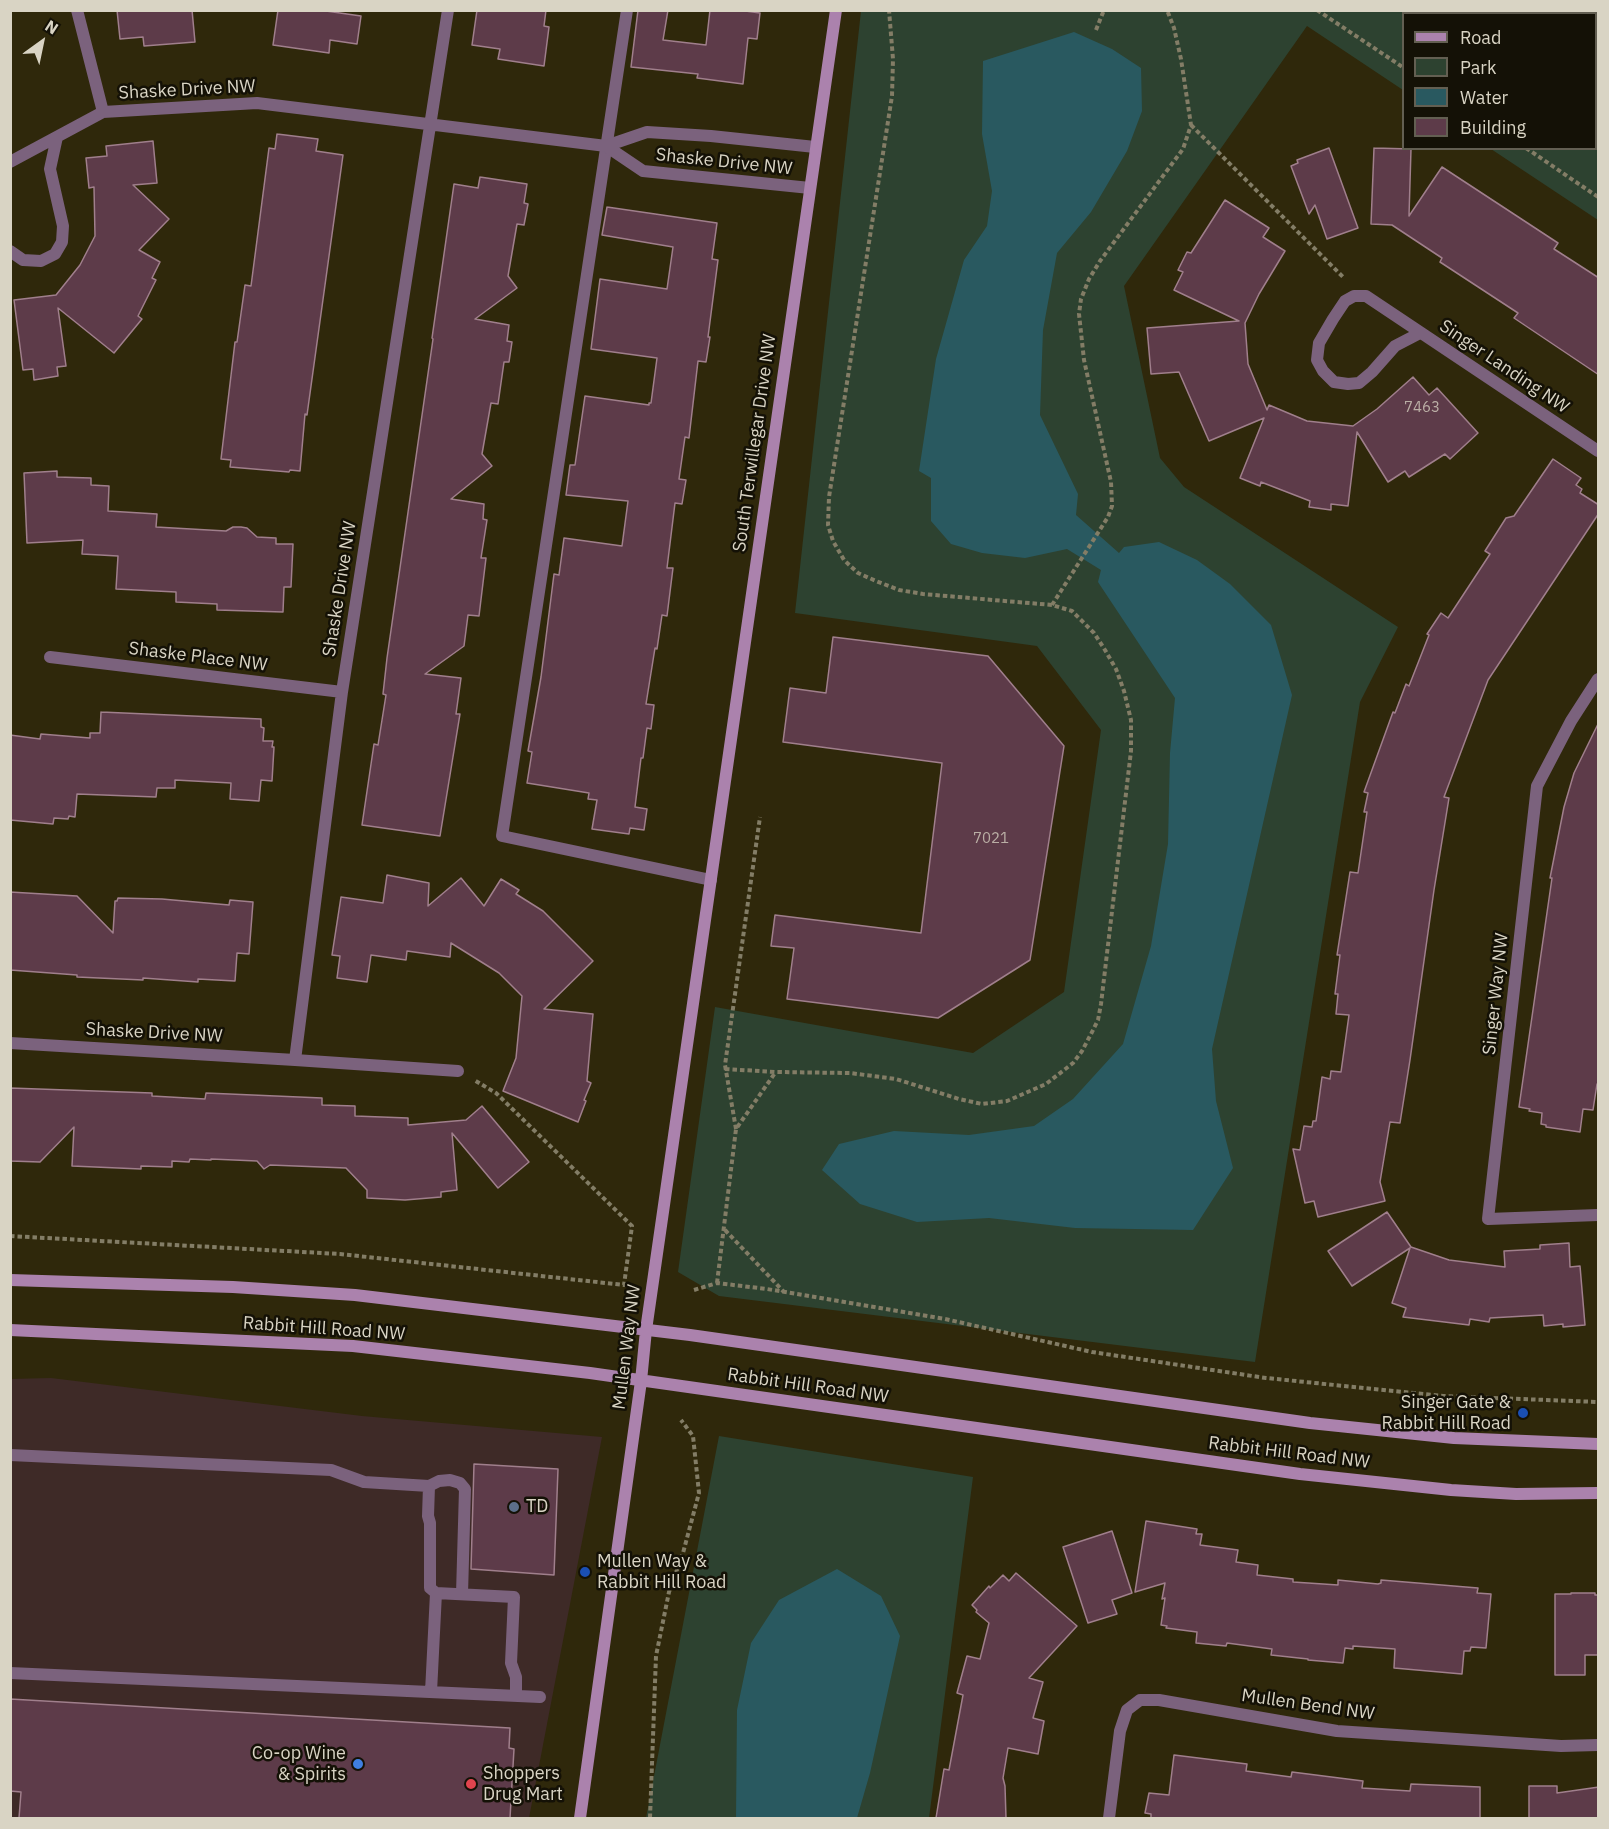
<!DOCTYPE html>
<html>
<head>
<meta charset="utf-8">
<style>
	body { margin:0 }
	#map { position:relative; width:1609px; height:1829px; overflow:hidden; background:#2f280b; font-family:"IBM Plex Sans",sans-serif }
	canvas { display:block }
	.frame { position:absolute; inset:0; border:12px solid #d9d4c4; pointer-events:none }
	.legend { position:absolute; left:1402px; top:12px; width:195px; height:138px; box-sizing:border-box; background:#141106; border:2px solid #635f52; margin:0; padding:8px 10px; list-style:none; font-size:18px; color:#d9d4c4 }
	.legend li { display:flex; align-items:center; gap:12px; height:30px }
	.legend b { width:30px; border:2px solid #635f52 }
	.north { position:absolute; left:12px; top:12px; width:60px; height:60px; -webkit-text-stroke:4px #141106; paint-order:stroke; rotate:33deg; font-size:16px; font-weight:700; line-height:24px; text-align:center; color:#d9d4c4 }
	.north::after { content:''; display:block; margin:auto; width:21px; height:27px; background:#d9d4c4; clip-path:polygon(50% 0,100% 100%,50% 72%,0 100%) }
</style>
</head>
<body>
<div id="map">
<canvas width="1609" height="1829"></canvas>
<div class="frame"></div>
<ul class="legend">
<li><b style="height:8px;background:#ab82ad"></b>Road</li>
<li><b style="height:16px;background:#2d4230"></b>Park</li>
<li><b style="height:16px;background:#295960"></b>Water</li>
<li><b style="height:16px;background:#5d3b49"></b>Building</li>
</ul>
<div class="north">N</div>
</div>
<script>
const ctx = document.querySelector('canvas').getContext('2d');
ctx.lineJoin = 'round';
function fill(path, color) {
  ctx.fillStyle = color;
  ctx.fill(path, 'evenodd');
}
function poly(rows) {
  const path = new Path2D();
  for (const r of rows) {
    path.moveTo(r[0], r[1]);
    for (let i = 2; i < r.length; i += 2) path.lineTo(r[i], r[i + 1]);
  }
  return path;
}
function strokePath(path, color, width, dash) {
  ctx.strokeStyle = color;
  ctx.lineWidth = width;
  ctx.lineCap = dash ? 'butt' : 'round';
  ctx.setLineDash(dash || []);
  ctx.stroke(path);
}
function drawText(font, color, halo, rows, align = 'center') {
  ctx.font = font + ' "IBM Plex Sans",sans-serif';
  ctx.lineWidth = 5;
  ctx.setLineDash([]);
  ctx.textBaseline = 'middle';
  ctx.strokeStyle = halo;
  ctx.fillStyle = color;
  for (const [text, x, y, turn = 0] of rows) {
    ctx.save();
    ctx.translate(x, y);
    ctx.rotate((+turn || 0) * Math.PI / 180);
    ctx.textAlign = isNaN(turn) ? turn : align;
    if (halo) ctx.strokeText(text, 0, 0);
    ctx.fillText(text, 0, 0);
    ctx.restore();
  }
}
fill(poly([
	[51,1378,362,1416,602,1437,529,1818,11,1818,10,1379]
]), '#3e2a27');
fill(poly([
	[861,11,1598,11,1598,220,1491,149,1596,148,1596,14,1404,14,1403,90,1307,26,1124,286,1160,458,1184,487,1398,627,1360,702,1255,1362,719,1296,678,1272,715,1007,973,1053,1064,992,1101,730,1037,646,795,613],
	[719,1436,973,1477,929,1818,646,1818]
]), '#2d4230');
fill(poly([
	[1074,32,1112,49,1141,68,1142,111,1127,151,1091,212,1057,253,1043,330,1040,415,1078,494,1076,515,1119,553,1124,547,1159,542,1197,560,1230,584,1271,625,1292,695,1212,1049,1216,1101,1233,1168,1193,1230,1075,1228,989,1218,917,1222,860,1204,822,1170,839,1144,894,1131,969,1135,1034,1126,1073,1099,1123,1044,1151,946,1168,844,1170,753,1175,698,1098,582,1101,570,1067,549,1025,558,982,553,951,544,931,521,931,478,919,471,936,359,964,260,987,226,992,191,982,134,983,61],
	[837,1569,881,1596,900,1636,870,1773,857,1818,736,1818,737,1710,751,1643,779,1600]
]), '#295960');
const building = poly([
	[117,10,192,10,195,42,144,46,143,37,120,39,117,10],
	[278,10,319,10,361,16,357,44,330,40,329,53,273,45,278,10],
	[477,10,546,10,544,26,549,27,544,66,498,59,500,49,472,45,477,10],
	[638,10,668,10,663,40,706,45,710,10,738,10,760,13,757,39,748,38,743,84,697,78,698,74,631,67,638,10],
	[277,134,318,139,316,151,343,155,307,415,305,414,300,471,290,470,289,472,230,467,231,460,221,459,235,342,237,342,245,285,251,286,269,148,275,149,277,134],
	[153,141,157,183,133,185,169,219,139,250,160,262,152,278,156,280,138,316,142,319,114,353,58,308,66,366,57,367,58,376,34,380,33,369,23,370,14,300,56,295,80,265,95,236,94,187,89,188,86,158,107,156,106,146,153,141],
	[1329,148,1358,228,1327,239,1315,205,1309,214,1291,166,1298,163,1297,160,1329,148],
	[1374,148,1411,149,1409,216,1442,167,1558,243,1554,249,1599,278,1599,375,1514,318,1518,313,1440,262,1442,258,1392,225,1371,224,1374,148],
	[480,177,527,184,524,203,528,204,524,225,517,224,508,276,517,288,475,319,509,325,507,341,512,342,509,362,504,362,498,404,491,403,482,454,492,466,451,499,484,504,483,519,487,520,481,558,486,558,479,616,468,615,464,646,425,674,461,678,456,714,460,714,440,836,362,825,374,744,378,745,386,695,383,694,387,658,433,339,432,338,454,184,478,188,480,177],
	[1225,200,1269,228,1263,237,1285,251,1259,294,1245,323,1248,364,1267,410,1269,405,1307,421,1353,426,1377,409,1413,377,1429,395,1437,388,1478,433,1450,459,1445,454,1409,477,1405,471,1388,482,1357,432,1348,506,1331,504,1331,510,1309,507,1310,501,1261,482,1260,486,1240,478,1264,418,1209,441,1179,372,1151,374,1147,328,1239,321,1174,290,1183,272,1178,270,1187,252,1191,253,1225,200],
	[607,207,717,223,712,259,718,260,708,337,710,337,706,362,698,361,689,438,685,437,679,479,686,480,682,504,675,503,667,568,673,568,667,616,662,615,657,649,655,648,646,704,654,705,651,729,647,728,643,758,641,758,635,807,647,809,644,830,630,828,629,834,592,829,597,800,588,799,589,793,527,783,532,752,528,751,541,677,554,574,559,575,564,538,622,546,628,501,566,495,570,465,575,465,585,396,649,405,649,403,651,403,657,358,591,349,600,279,667,289,673,247,602,235,607,207],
	[1553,459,1581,478,1576,485,1582,489,1580,493,1599,505,1599,513,1488,680,1444,797,1449,798,1434,890,1410,1060,1400,1123,1390,1122,1380,1182,1385,1201,1318,1217,1314,1201,1305,1203,1293,1149,1300,1150,1304,1126,1312,1127,1313,1121,1316,1121,1322,1077,1330,1079,1331,1071,1341,1072,1349,1015,1336,1014,1338,994,1335,994,1340,955,1337,955,1350,872,1358,873,1367,812,1364,812,1368,793,1364,792,1393,712,1395,713,1406,684,1409,686,1429,635,1427,634,1441,613,1448,618,1490,554,1485,551,1506,518,1514,516,1553,459],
	[57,471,57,477,91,478,91,485,109,486,108,511,157,514,156,527,226,531,233,527,241,527,247,528,257,537,276,538,276,544,293,544,291,587,284,587,283,612,217,610,217,604,176,602,176,592,116,589,118,556,82,554,83,540,27,543,24,473,57,471],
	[833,637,988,656,1064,746,1030,960,938,1018,787,999,794,948,771,946,775,915,921,933,942,763,783,742,790,688,826,693,833,637],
	[101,712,261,719,261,727,264,728,263,741,273,741,272,747,274,747,272,781,261,780,259,801,230,799,231,783,175,780,175,788,157,788,156,797,77,794,75,817,69,816,68,819,54,818,53,824,10,820,10,735,40,739,41,734,90,738,90,733,100,733,101,712],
	[1599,722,1599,1084,1597,1084,1593,1110,1583,1109,1580,1132,1546,1127,1546,1125,1541,1124,1542,1113,1529,1111,1530,1109,1519,1107,1538,975,1552,878,1550,878,1564,807,1574,773,1599,722],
	[387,875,429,883,428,906,461,878,484,906,501,879,519,890,516,894,543,911,593,961,544,1009,593,1014,587,1081,591,1083,584,1100,586,1101,578,1122,503,1091,516,1058,522,996,499,973,451,943,450,957,407,951,406,960,371,955,367,982,337,978,340,956,332,955,341,897,383,903,387,875],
	[10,892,77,896,113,933,115,901,117,901,118,898,162,899,229,905,230,900,253,902,249,954,237,953,235,981,198,979,198,982,143,978,143,980,77,977,77,975,10,970,10,892],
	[10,1088,152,1093,152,1096,205,1099,206,1093,322,1098,322,1105,355,1106,355,1116,408,1118,408,1125,466,1120,482,1106,529,1162,498,1188,452,1133,457,1190,441,1192,441,1197,405,1200,367,1198,367,1190,346,1168,270,1165,264,1169,257,1161,211,1159,211,1160,190,1159,189,1162,172,1161,172,1167,141,1166,141,1169,72,1166,74,1127,40,1162,10,1161,10,1088],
	[1387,1212,1411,1247,1449,1260,1505,1267,1504,1251,1540,1249,1540,1245,1569,1243,1570,1267,1580,1266,1585,1325,1563,1327,1563,1324,1544,1326,1543,1315,1490,1318,1489,1322,1470,1319,1469,1325,1403,1317,1406,1308,1392,1303,1410,1248,1352,1286,1328,1251,1387,1212],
	[474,1464,558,1469,554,1575,471,1569,474,1464],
	[1146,1521,1197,1529,1196,1534,1202,1534,1200,1545,1238,1550,1236,1562,1258,1565,1257,1575,1293,1579,1293,1582,1338,1585,1338,1580,1378,1584,1381,1583,1381,1580,1478,1588,1477,1593,1491,1594,1486,1648,1471,1647,1470,1651,1464,1651,1462,1674,1394,1668,1395,1649,1353,1646,1353,1649,1345,1648,1343,1663,1308,1660,1308,1659,1271,1655,1272,1649,1227,1643,1226,1646,1196,1643,1197,1632,1166,1628,1167,1626,1161,1625,1165,1598,1162,1599,1165,1583,1135,1592,1146,1521],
	[1112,1531,1132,1593,1112,1600,1117,1614,1088,1623,1063,1547,1112,1531],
	[1016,1573,1077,1626,1029,1678,1043,1682,1033,1718,1044,1721,1038,1754,1008,1748,1003,1778,1005,1786,1006,1818,936,1818,944,1769,949,1770,963,1695,957,1693,967,1656,980,1659,989,1623,976,1612,977,1610,972,1605,989,1586,990,1588,1003,1575,1009,1581,1016,1573],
	[1571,1593,1595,1593,1595,1595,1599,1595,1599,1655,1585,1655,1585,1675,1555,1675,1555,1594,1571,1594,1571,1593],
	[10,1699,510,1728,509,1748,514,1749,510,1818,19,1818,21,1792,10,1791,10,1699],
	[1174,1755,1247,1764,1246,1771,1291,1777,1292,1772,1363,1781,1362,1788,1410,1791,1411,1784,1480,1787,1480,1818,1151,1818,1151,1814,1145,1813,1149,1793,1169,1795,1174,1755],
	[1529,1786,1557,1786,1557,1793,1599,1787,1599,1818,1529,1818,1529,1786]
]);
fill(building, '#5d3b49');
strokePath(building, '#a07f8c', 1.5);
strokePath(poly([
	[1317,10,1404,68],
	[1096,30,1104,10],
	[1191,125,1344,278],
	[1526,148,1598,197],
	[1052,605,1108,517,1112,506,1111,482,1084,360,1079,314,1081,299,1089,279,1100,261,1183,149,1191,125,1181,59,1174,28,1167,10],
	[725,1069,776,1072,850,1073,896,1079,959,1099,982,1104,1007,1101,1046,1084,1073,1063,1082,1051,1091,1034,1098,1020,1101,1004,1131,751,1131,720,1124,691,1116,669,1105,650,1094,633,1072,611,1052,605,923,594,899,590,876,581,858,573,844,560,833,541,828,525,829,497,892,96,893,59,889,10],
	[736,1129,725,1065,760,817],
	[725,1230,784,1292],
	[10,1236,340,1254,624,1285,632,1226,496,1093,474,1080],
	[717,1283,736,1129,775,1073],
	[694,1290,717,1283,767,1289,945,1319,1092,1352,1266,1378,1443,1396,1598,1402],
	[650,1818,656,1656,669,1592,683,1553,699,1493,693,1436,681,1420]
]), '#837d66', 4, [4.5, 3]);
strokePath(poly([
	[627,10,502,836,711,880],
	[10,1455,331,1470,364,1482,429,1486,428,1516,430,1523,430,1588,436,1593,514,1597,511,1663,516,1677,516,1696],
	[429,1486,439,1481,450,1480,460,1483,465,1489,462,1594],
	[10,1673,540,1697],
	[431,1692,436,1593]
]), '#7b627d', 12);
strokePath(poly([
	[77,10,103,112],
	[606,146,643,171,810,188],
	[10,162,103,112,257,103,606,146,647,132,711,136,815,147],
	[10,251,23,260,41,261,55,254,62,242,63,226,50,169,57,137],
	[1420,333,1395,346,1372,372,1359,383,1348,384,1334,382,1323,371,1317,360,1319,343,1333,319,1345,301,1354,296,1366,296,1598,451],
	[50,657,342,692],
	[1598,679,1571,721,1537,786,1488,1219,1598,1215],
	[10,1043,295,1060,458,1071],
	[295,1060,342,692,448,10],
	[1109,1818,1120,1731,1127,1710,1140,1700,1159,1700,1337,1731,1561,1746,1598,1745]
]), '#7b627d', 12);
strokePath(poly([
	[10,1280,233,1287,355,1295,690,1335,1310,1423,1454,1438,1598,1444],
	[10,1330,353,1346,590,1373,1300,1474,1451,1490,1516,1494,1598,1493],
	[580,1818,641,1381,646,1330,836,10]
]), '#ab82ad', 12);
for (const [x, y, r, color] of [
	[1523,1413,6,"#1a4fb4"],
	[514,1507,6,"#5c6f8a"],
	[585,1572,6,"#1a4fb4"],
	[358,1764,6,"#3f7fe0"],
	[471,1784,6,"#e0444e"]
]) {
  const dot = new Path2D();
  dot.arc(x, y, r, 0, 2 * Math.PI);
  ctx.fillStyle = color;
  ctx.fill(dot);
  strokePath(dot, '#141106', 2);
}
drawText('15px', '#baaea5', null, [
	["7463",1422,408],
	["7021",991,839]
]);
drawText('18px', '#d9d4c4', '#141106', [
	["Shaske Drive NW",187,90,-3],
	["Shaske Drive NW",724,162,6],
	["Singer Landing NW",1504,367,34],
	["South Terwillegar Drive NW",755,443,-82],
	["Shaske Drive NW",340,589,-81],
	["Shaske Place NW",198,657,7],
	["Singer Way NW",1496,994,-84],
	["Shaske Drive NW",154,1033,3],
	["Rabbit Hill Road NW",324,1329,4],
	["Mullen Way NW",627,1347,-83],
	["Rabbit Hill Road NW",808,1386,8],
	["Rabbit Hill Road NW",1289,1453,7],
	["Mullen Bend NW",1308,1705,8]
]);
drawText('18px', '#d9d4c4', '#141106', [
	["Singer Gate &",1511,1403,"right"],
	["Rabbit Hill Road",1511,1424,"right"],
	["TD",526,1507],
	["Mullen Way &",597,1562],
	["Rabbit Hill Road",597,1583],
	["Co-op Wine",346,1754,"right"],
	["& Spirits",346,1775,"right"],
	["Shoppers",483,1774],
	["Drug Mart",483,1795]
], 'left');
</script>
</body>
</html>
